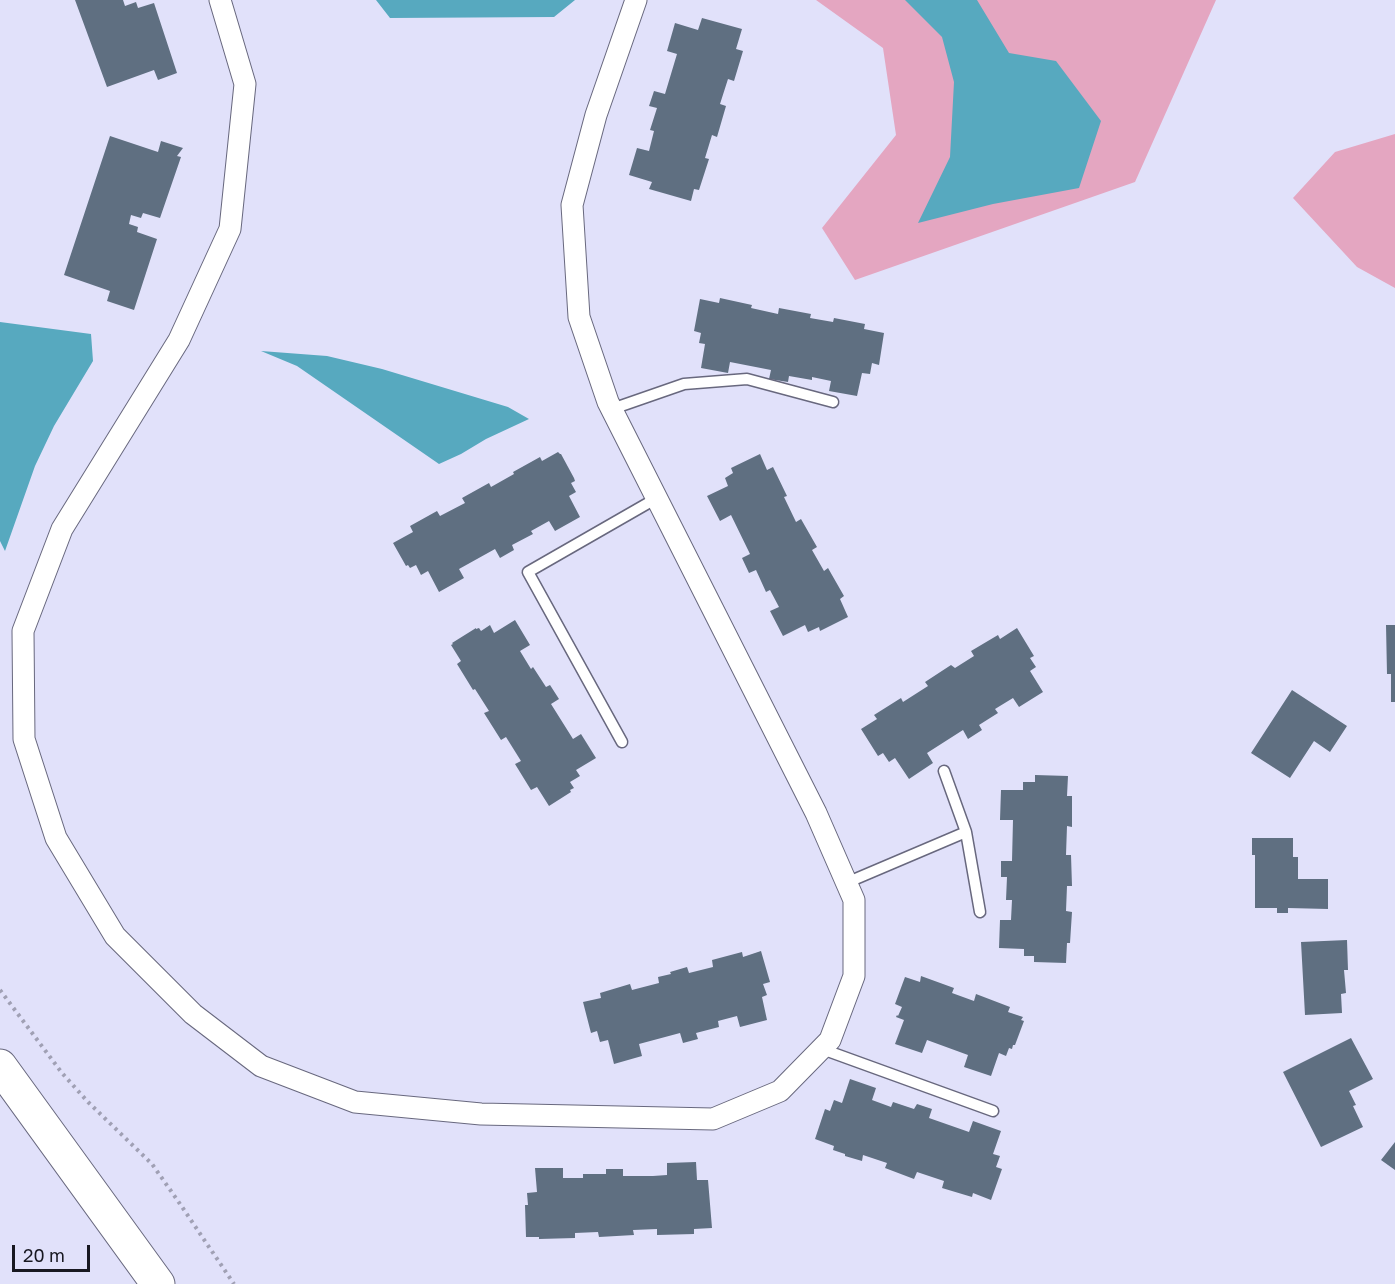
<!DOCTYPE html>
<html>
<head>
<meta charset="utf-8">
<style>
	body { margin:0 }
	#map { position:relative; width:1395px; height:1284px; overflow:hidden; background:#e1e1fa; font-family:"Golos Text",sans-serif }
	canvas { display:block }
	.scale { position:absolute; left:12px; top:1245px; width:78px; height:27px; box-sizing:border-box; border:3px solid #181821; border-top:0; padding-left:8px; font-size:18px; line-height:21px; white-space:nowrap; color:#181821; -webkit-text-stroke:4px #e1e1fa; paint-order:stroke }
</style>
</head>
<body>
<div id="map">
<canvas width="1395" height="1284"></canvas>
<div class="scale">20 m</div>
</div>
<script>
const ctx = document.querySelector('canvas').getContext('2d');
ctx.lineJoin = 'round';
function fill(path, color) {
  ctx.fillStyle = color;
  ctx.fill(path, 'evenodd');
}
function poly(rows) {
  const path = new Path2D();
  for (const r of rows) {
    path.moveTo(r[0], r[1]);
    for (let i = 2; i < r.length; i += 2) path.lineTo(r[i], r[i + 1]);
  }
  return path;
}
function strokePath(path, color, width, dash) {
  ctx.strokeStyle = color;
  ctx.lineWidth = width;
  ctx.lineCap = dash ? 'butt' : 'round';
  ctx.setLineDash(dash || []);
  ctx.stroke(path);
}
fill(poly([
	[816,0,1216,0,1135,182,855,280,822,228,896,135,883,48],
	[1395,134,1395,288,1357,267,1293,198,1335,152]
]), '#e4a6c1');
fill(poly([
	[376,0,575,0,554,17,390,18],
	[905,0,977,0,1009,53,1056,61,1101,121,1079,188,993,204,918,223,950,157,954,82,942,37],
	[0,322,91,334,93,361,54,426,35,466,5,551,0,541],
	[261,351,327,356,382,369,508,407,529,419,486,439,461,454,439,464,297,366]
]), '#57a9bf');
fill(poly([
	[75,0,123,0,125,6,136,2,138,8,154,3,177,73,158,80,154,70,107,87],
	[702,18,742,29,736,49,743,51,734,81,728,79,720,104,726,106,717,137,712,135,705,158,709,159,699,190,694,189,691,201,649,189,652,182,629,175,637,148,649,151,654,131,650,130,657,108,649,106,654,91,665,94,677,54,667,51,675,23,698,30],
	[110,136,158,152,161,141,183,148,177,156,181,157,160,218,143,213,141,218,131,215,129,224,138,227,137,232,157,239,134,310,107,301,110,291,64,275],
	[720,298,752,305,751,308,778,314,779,308,811,314,810,318,833,322,834,318,865,324,864,329,884,333,879,365,872,363,870,374,862,373,857,396,829,391,831,381,812,377,812,380,789,376,788,382,769,379,771,370,730,362,728,373,701,368,705,344,699,343,701,333,694,331,700,299,719,303],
	[558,452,560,454,561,454,574,478,575,481,571,483,576,492,569,496,580,517,555,531,549,521,531,531,533,534,512,545,514,550,500,558,495,549,459,569,464,578,439,592,428,571,421,575,416,565,410,568,408,565,406,566,393,543,413,532,410,526,437,511,440,516,465,503,462,498,489,483,491,487,514,474,513,472,540,457,542,461],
	[760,454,767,470,773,467,787,496,784,497,796,522,801,519,817,547,812,550,824,571,828,568,844,596,840,599,848,617,820,631,819,627,808,632,805,625,783,636,770,611,779,607,770,590,766,592,756,570,749,573,742,558,750,554,731,515,720,521,707,496,728,486,725,478,733,473,731,468],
	[515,620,530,645,520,651,531,669,533,667,546,687,550,685,559,699,551,704,573,739,581,734,596,758,576,770,580,776,570,782,574,788,570,790,571,792,549,806,537,787,531,790,515,764,521,761,506,737,501,740,484,713,489,711,475,689,473,690,457,664,461,661,451,645,453,644,452,643,476,628,476,629,479,628,481,631,490,625,494,633],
	[1386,625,1395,625,1395,702,1391,702,1391,674,1387,674],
	[1017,628,1034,656,1030,658,1036,667,1030,671,1043,692,1019,707,1013,698,995,709,998,713,979,725,982,730,968,739,963,730,927,753,933,763,909,779,895,758,889,762,883,753,878,756,861,729,877,719,874,715,901,698,903,702,928,686,925,682,951,665,955,668,974,656,971,651,998,635,1000,639],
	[1292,690,1347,726,1330,752,1314,741,1290,778,1251,753],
	[1035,775,1068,776,1067,796,1072,796,1072,827,1067,826,1066,855,1071,855,1072,886,1067,886,1066,911,1072,912,1070,943,1067,943,1066,963,1034,962,1034,956,1024,956,1024,949,999,948,1000,920,1011,920,1012,900,1006,900,1007,877,1001,877,1001,861,1012,861,1013,820,1000,820,1001,790,1023,790,1023,782,1035,782],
	[1252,838,1293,838,1293,857,1298,857,1298,879,1328,879,1328,909,1288,908,1288,913,1277,913,1277,908,1255,908,1255,855,1252,855],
	[1347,940,1348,970,1344,970,1346,993,1341,994,1342,1013,1305,1015,1301,942],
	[761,951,770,982,763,984,767,995,762,997,767,1020,740,1027,737,1016,718,1021,719,1027,696,1033,698,1039,683,1043,680,1033,639,1044,642,1056,614,1064,608,1040,600,1042,597,1031,591,1033,583,1002,601,998,600,993,630,984,632,990,659,983,658,977,671,974,670,972,687,967,689,973,713,967,712,960,742,952,743,957],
	[921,976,954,988,952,993,974,1001,976,994,1010,1007,1008,1012,1023,1017,1021,1020,1024,1021,1015,1045,1013,1045,1012,1049,1009,1048,1006,1056,999,1053,991,1076,964,1067,968,1055,927,1040,922,1053,895,1044,904,1020,896,1017,897,1015,898,1016,902,1007,895,1004,905,977,920,982],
	[1351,1038,1373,1079,1349,1091,1356,1105,1353,1106,1363,1127,1321,1147,1283,1072],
	[850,1079,876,1088,872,1100,891,1107,893,1102,914,1109,917,1104,932,1109,929,1118,969,1132,973,1121,1001,1131,993,1154,1000,1156,996,1167,1002,1169,991,1200,973,1193,972,1197,942,1188,944,1181,917,1172,914,1179,885,1168,887,1163,863,1155,862,1161,845,1156,845,1154,833,1150,834,1146,815,1139,825,1109,830,1111,834,1100,842,1103],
	[1395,1142,1395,1170,1381,1160],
	[696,1162,697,1180,708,1180,712,1228,694,1229,694,1234,657,1235,657,1229,633,1230,634,1235,599,1237,598,1232,575,1233,575,1238,539,1239,539,1237,526,1237,525,1205,528,1205,527,1193,537,1192,535,1168,563,1168,563,1178,583,1178,583,1174,606,1174,606,1169,623,1169,623,1176,653,1176,667,1175,667,1163]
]), '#5f6f81');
const lane = poly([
	[612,409,684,384,747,379,833,402],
	[622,742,528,572,657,498],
	[966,832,980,912],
	[846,883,966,832,944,771],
	[822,1049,993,1111]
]);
const street = poly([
	[220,0,245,84,230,229,179,340,62,529,23,631,24,739,56,838,115,936,193,1014,261,1066,355,1102,481,1114,713,1119,780,1091,830,1040,854,976,854,900,816,813,608,402,579,317,572,205,596,115,636,0]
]);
const primary = poly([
	[0,1066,158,1284]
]);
strokePath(lane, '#68687e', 13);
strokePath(street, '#68687e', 23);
strokePath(primary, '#68687e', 35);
strokePath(poly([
	[0,990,62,1073,88,1102,152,1164,178,1201,234,1284]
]), '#a0a0b4', 4, [3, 4.5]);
strokePath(lane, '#fff', 10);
strokePath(street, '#fff', 21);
strokePath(primary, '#fff', 33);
</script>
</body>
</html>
